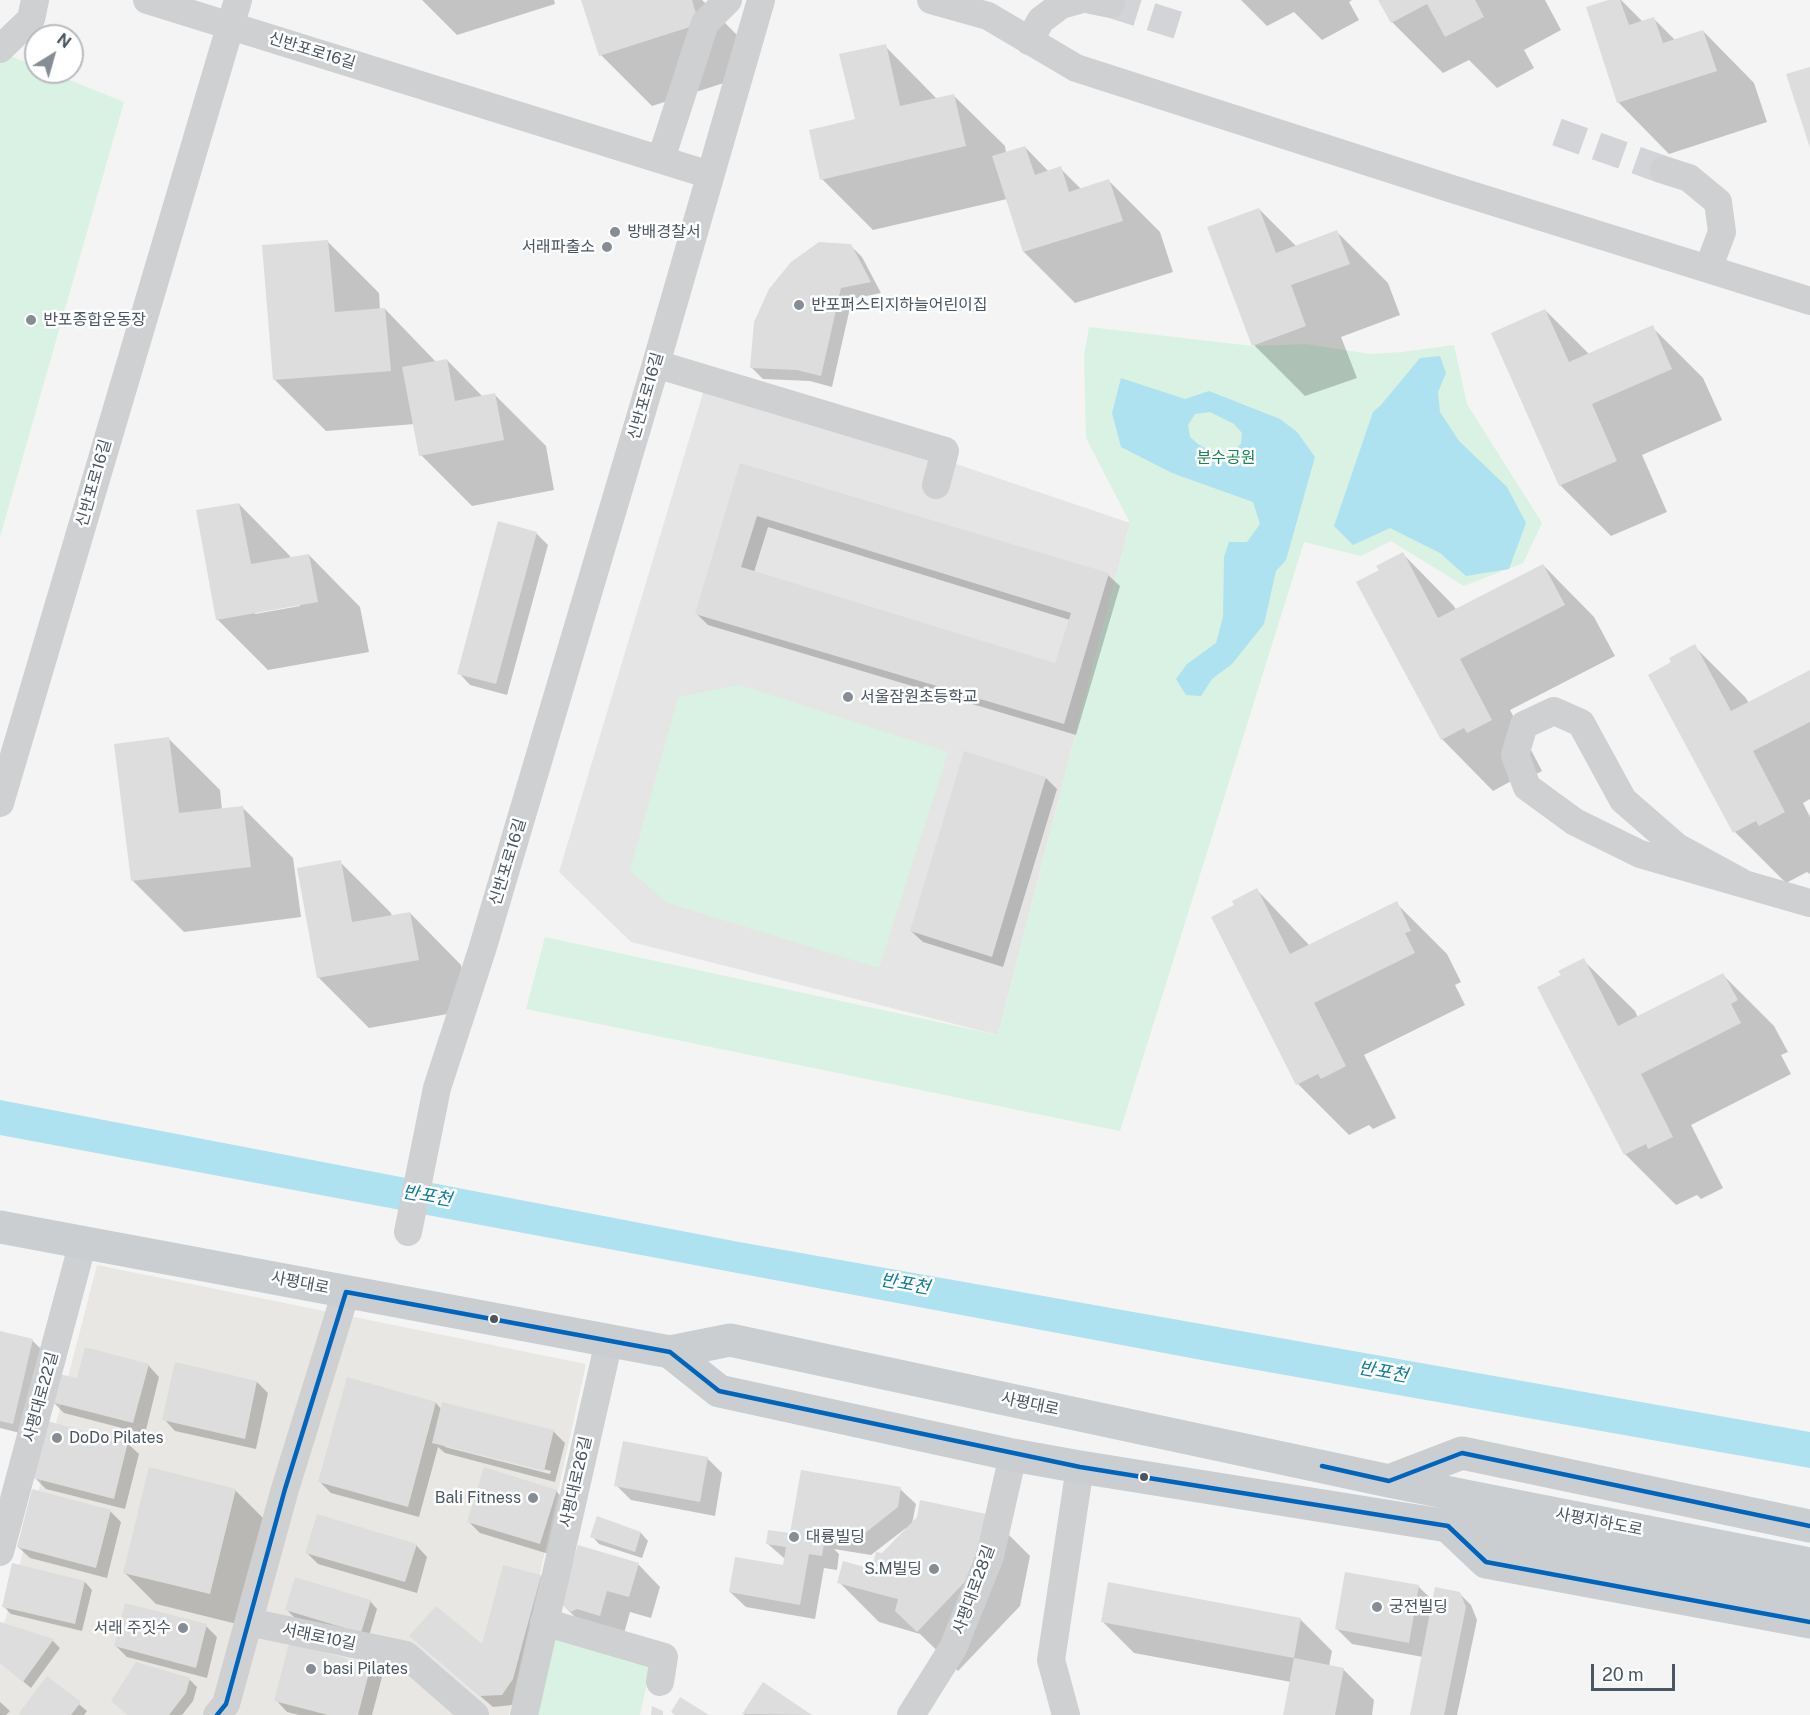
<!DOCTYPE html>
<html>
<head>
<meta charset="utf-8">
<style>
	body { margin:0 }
	#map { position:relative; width:1810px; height:1715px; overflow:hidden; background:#f4f4f4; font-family:"Public Sans",sans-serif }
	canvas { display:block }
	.north { position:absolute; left:24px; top:24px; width:60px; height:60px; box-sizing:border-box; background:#fff; border:2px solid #b7bbc0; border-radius:50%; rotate:37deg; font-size:16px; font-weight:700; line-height:24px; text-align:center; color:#4a5661 }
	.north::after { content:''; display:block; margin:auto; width:21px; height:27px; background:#868d94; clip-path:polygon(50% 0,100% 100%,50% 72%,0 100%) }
	.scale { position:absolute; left:1591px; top:1664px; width:84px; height:27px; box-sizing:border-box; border:3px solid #4a5661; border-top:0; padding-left:8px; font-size:18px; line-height:21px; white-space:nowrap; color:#4a5661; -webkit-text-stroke:4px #fff; paint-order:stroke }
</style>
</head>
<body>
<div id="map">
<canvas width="1810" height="1715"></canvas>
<div class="north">N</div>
<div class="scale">20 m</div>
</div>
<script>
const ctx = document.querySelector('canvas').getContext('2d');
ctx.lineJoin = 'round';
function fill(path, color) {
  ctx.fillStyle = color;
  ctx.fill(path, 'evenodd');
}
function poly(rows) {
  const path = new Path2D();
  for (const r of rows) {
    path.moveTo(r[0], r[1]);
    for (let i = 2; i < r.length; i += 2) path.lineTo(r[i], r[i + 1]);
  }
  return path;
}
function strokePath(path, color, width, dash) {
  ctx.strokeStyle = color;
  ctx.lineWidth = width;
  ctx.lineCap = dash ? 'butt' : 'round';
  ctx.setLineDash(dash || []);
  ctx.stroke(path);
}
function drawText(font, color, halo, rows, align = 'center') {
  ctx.font = font + ' "Public Sans","Noto Sans KR",sans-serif';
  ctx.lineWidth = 5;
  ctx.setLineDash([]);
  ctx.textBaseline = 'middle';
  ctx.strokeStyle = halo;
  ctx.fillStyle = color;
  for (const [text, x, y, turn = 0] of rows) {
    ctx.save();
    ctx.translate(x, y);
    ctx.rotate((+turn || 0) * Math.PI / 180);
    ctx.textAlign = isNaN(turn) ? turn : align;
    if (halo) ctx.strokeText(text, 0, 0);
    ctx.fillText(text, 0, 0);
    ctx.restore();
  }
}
fill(poly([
	[97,1265,586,1364,509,1715,0,1715,0,1626,5,1621]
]), '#e8e7e3');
fill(poly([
	[706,383,871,435,1130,523,998,1035,631,942,559,872]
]), '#e6e5e6');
fill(poly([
	[0,52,36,66,36,72,50,72,124,102,0,537],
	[1089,327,1252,346,1306,344,1370,354,1402,352,1454,345,1467,404,1542,523,1523,563,1464,586,1391,541,1361,556,1304,542,1120,1131,526,1009,545,937,998,1035,1130,523,1086,438,1084,356],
	[739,685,948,752,879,968,668,903,630,871,678,697],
	[552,1638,651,1665,640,1715,536,1715]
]), '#d9f2e3');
fill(poly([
	[1440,356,1446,373,1438,392,1440,412,1459,441,1507,487,1526,523,1509,569,1466,576,1440,553,1390,528,1353,545,1334,526,1373,412,1381,405,1420,358],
	[1121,378,1185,399,1209,391,1280,419,1297,432,1315,457,1286,560,1276,571,1264,624,1232,664,1212,679,1201,696,1186,695,1176,679,1187,664,1216,643,1223,617,1224,557,1229,542,1247,542,1260,524,1253,502,1172,473,1121,447,1112,413],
	[1210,412,1234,424,1242,433,1241,444,1229,453,1214,453,1198,444,1190,437,1188,425,1195,414],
	[0,1100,739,1242,1810,1432,1810,1468,1223,1364,0,1135]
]), '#aee2f0');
fill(poly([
	[422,0,554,0,555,4,457,35],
	[583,0,702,0,737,35,749,75,652,106,601,55],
	[1241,0,1352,0,1349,2,1359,20,1322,40,1294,12,1267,26],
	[1380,0,1545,0,1561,30,1524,50,1534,68,1497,88,1469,60,1443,73,1392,22],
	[1613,0,1621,0,1643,22,1654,19,1675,40,1703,31,1754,83,1767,122,1669,154,1618,102],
	[885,46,937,99,953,95,1005,146,1006,153,1025,147,1049,172,1060,168,1082,190,1109,181,1160,232,1173,272,1075,303,1024,252,1007,199,873,230,822,179,857,120],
	[1259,209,1297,247,1337,232,1388,283,1400,315,1341,337,1357,378,1305,396,1254,345],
	[328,242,379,293,380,310,385,309,436,362,447,360,483,397,494,394,546,446,554,490,472,506,421,455,415,424,326,431,275,380],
	[850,245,862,257,881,293,852,299,832,387,810,381,763,379,751,367],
	[1545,310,1590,355,1652,327,1703,378,1722,420,1642,455,1667,512,1611,536,1560,485],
	[741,465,1108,575,1120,586,1076,735,708,625,697,614],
	[768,527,1070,620,1056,665,754,572],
	[239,504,290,556,291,559,309,555,360,607,369,652,268,670,217,619],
	[300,603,300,606,255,614,255,611],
	[536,533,548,545,507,695,470,685,459,673],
	[1402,553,1453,605,1457,611,1543,565,1594,617,1615,656,1510,710,1542,771,1519,783,1515,779,1493,791,1442,739,1358,583,1381,571],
	[1694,646,1745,697,1749,703,1810,671,1810,799,1803,803,1810,817,1810,874,1807,872,1786,883,1735,832,1673,663],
	[169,739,220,790,222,810,242,807,293,858,301,917,184,932,133,881],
	[1046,778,1057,789,1003,967,923,942,911,931],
	[340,862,391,913,392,917,410,913,461,965,470,1010,369,1028,318,977],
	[1257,890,1310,946,1396,903,1447,954,1461,982,1455,985,1465,1005,1364,1055,1396,1118,1373,1129,1369,1125,1349,1135,1298,1084,1236,906],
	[1583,960,1635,1011,1638,1018,1723,975,1774,1026,1788,1052,1781,1055,1791,1074,1691,1125,1723,1188,1701,1199,1697,1195,1676,1205,1625,1154],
	[0,1332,32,1340,44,1352,24,1434,0,1428],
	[148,1365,159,1377,145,1434,64,1413,53,1402,78,1380],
	[348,1379,436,1403,441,1409,553,1431,565,1443,555,1482,445,1453,438,1447,419,1517,331,1493,320,1482],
	[445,1444,551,1471,550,1474,445,1447],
	[257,1382,268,1393,256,1449,175,1431,164,1419],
	[127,1443,139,1454,125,1509,46,1489,35,1478],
	[707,1458,722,1473,715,1516,631,1500,616,1485],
	[900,1489,916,1504,912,1524,990,1516,1030,1556,1020,1606,958,1671,920,1634,879,1622,839,1582,885,1574,875,1564,907,1529,906,1528,871,1555,834,1549,839,1554,837,1570,824,1568,815,1619,746,1607,730,1592,784,1567,785,1559,768,1544],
	[235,1490,267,1522,241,1625,156,1604,125,1573],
	[556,1491,568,1503,552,1555,480,1533,468,1521],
	[110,1511,121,1522,107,1578,30,1558,18,1547],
	[641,1533,648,1541,642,1558,599,1544,592,1536],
	[416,1545,427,1557,417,1593,318,1564,307,1553],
	[638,1564,660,1587,651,1618,630,1612,623,1637,585,1627,562,1604],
	[541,1576,552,1587,513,1705,493,1707,423,1647,483,1646],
	[85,1582,92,1590,82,1631,11,1614,3,1606],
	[1418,1586,1434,1602,1459,1593,1471,1605,1477,1620,1457,1715,1412,1715,1423,1657,1352,1644,1337,1629],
	[370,1601,377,1609,368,1639,294,1617,287,1610],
	[1300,1619,1332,1651,1329,1666,1343,1669,1374,1700,1372,1715,1285,1715,1291,1682,1134,1653,1102,1621],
	[0,1624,53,1641,60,1648,31,1688,0,1662],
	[206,1626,217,1637,207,1678,127,1657,116,1646],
	[370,1666,382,1677,372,1715,299,1715,287,1712,276,1700],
	[48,1678,87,1711,84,1715,23,1715],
	[190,1680,197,1687,193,1701,182,1715,129,1715],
	[764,1684,809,1715,745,1715,744,1714],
	[0,1702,10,1711,6,1715,0,1715]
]), '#0003');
fill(poly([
	[581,0,692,0,699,24,599,56],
	[1378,0,1475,0,1484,17,1445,37,1427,4,1391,23],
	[1608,0,1620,0,1629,25,1654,17,1663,43,1703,30,1717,71,1617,103,1586,7],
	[886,44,900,106,954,94,966,146,820,180,809,130,855,119,839,54],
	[1810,67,1810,148,1786,74],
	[1025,146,1035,175,1061,166,1069,192,1109,179,1123,221,1023,252,992,156],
	[1259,208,1276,253,1337,230,1350,264,1291,285,1306,326,1252,346,1207,227],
	[328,240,335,312,385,308,391,371,273,380,262,245],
	[819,242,851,244,871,282,841,288,821,376,797,370,750,368,754,322,769,289,791,262],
	[1545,309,1569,362,1653,325,1672,369,1592,404,1617,461,1559,486,1491,333],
	[447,359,455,401,495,393,504,440,419,456,402,367],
	[740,463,1109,573,1064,724,695,614],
	[757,516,1071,613,1055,663,741,567],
	[239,503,251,564,309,554,318,602,216,620,196,510],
	[498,521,537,532,496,684,457,674],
	[1403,552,1438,618,1543,564,1565,605,1460,659,1492,720,1467,733,1464,728,1441,740,1356,582,1379,570,1376,566],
	[1695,644,1731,711,1810,670,1810,722,1753,751,1785,812,1759,826,1756,821,1733,833,1648,675,1671,662,1669,658],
	[169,737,179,813,243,806,251,867,131,881,114,744],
	[964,751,1046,777,992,957,910,931],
	[341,860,352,922,410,912,419,960,317,978,297,868],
	[1257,888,1290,954,1397,901,1411,931,1405,933,1415,953,1314,1003,1346,1066,1321,1079,1318,1074,1296,1085,1211,917,1234,905,1232,901],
	[1584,958,1618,1026,1723,973,1738,1000,1731,1004,1741,1023,1641,1074,1673,1137,1648,1149,1646,1144,1624,1155,1537,987,1561,975,1558,971],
	[0,1331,33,1339,13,1424,0,1421],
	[85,1347,149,1364,133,1423,51,1402,59,1374,77,1378],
	[175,1362,257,1381,245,1439,162,1420],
	[347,1377,436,1402,408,1507,318,1482],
	[442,1402,554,1430,544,1471,432,1443],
	[47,1421,128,1442,114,1499,33,1478],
	[623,1441,708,1457,700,1502,614,1486],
	[149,1467,236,1489,210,1594,123,1573],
	[484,1467,557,1490,540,1544,467,1522],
	[801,1470,901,1487,898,1507,855,1541,818,1534,817,1536,825,1538,822,1556,809,1554,800,1605,729,1592,735,1557,783,1565,786,1547,766,1544,768,1530,790,1533],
	[32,1489,111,1510,96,1568,17,1547],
	[920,1500,991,1515,981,1565,917,1632,895,1611,898,1599,837,1583,843,1561,903,1578,905,1572,873,1564,876,1552,882,1553,917,1517],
	[317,1514,417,1544,405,1582,305,1553],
	[597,1516,641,1532,635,1552,590,1537],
	[578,1545,639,1563,629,1597,607,1591,600,1616,577,1609,571,1612,561,1604,560,1598],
	[12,1563,85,1581,75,1624,2,1607],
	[503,1565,541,1575,513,1679,502,1695,480,1696,409,1636,436,1606,482,1644],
	[1345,1572,1419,1585,1409,1643,1335,1629],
	[295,1577,371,1600,361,1633,285,1610],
	[1108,1582,1301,1618,1294,1658,1344,1668,1335,1715,1283,1715,1294,1658,1101,1622],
	[1435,1587,1460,1592,1466,1607,1444,1715,1410,1715],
	[125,1603,207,1624,196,1668,114,1646],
	[0,1622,54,1639,23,1682,0,1663],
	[289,1643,371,1665,358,1715,328,1715,274,1701],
	[136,1662,190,1678,186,1693,169,1715,128,1715,111,1701],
	[47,1676,81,1702,71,1715,21,1715,19,1713],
	[763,1682,812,1715,742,1714],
	[680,1697,709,1715,675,1715,671,1712],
	[652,1706,663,1711,663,1715,651,1715]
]), '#ddddde');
strokePath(poly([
	[1111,4,1187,28],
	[1557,132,1664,170]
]), '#d2d4d7', 28, [28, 14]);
strokePath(poly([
	[147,0,710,175],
	[931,0,988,16,1076,68,1449,188,1810,301],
	[1091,0,1111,4],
	[1029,41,1041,20,1061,5,1079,0],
	[0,49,31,19,35,0],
	[661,159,705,23,728,0],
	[1664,170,1689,178,1718,202,1722,232,1708,269],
	[656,364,945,451,936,485],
	[0,803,238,0],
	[1741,882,1677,847,1623,800,1581,723,1554,711,1524,725,1515,755,1527,787,1575,822,1640,854,1810,903],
	[408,1232,437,1088,482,950,656,364,761,0],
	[0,1552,83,1242],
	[249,1622,406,1655,475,1715],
	[544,1622,664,1657,660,1682],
	[217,1715,226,1704,285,1489,346,1292],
	[524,1715,609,1341],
	[911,1715,953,1648,990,1556,1013,1455],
	[1066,1715,1051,1660,1080,1467]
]), '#ced0d2', 28);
strokePath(poly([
	[0,1227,670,1352,730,1340,1389,1481,1810,1564],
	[670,1352,719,1391,1013,1455,1080,1467,1448,1526,1810,1593],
	[1389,1481,1462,1453,1810,1526],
	[1448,1526,1486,1562,1810,1622]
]), '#caced1', 33);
strokePath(poly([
	[346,1292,670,1352,719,1391,1080,1467,1448,1526,1486,1562,1810,1622],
	[1322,1466,1389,1481,1462,1453,1810,1526],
	[217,1715,226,1704,285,1489,346,1292]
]), '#0065bd', 4.5);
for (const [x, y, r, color] of [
	[615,232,6,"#868d94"],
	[607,247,6,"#868d94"],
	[799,305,6,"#868d94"],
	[31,320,6,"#868d94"],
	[848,697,6,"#868d94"],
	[494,1319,5,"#4a5661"],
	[57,1438,6,"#868d94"],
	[1144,1477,5,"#4a5661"],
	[533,1498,6,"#868d94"],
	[794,1537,6,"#868d94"],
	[934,1569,6,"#868d94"],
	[1377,1607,6,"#868d94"],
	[183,1628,6,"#868d94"],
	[311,1669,6,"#868d94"]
]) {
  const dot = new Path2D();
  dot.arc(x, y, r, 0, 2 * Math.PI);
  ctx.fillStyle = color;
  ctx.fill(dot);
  strokePath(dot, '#fff', 2);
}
drawText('16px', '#4a5661', '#fff', [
	["신반포로16길",312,51,17],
	["신반포로16길",646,396,-74],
	["신반포로16길",94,483,-74],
	["신반포로16길",508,862,-73],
	["사평대로",300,1283,11],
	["사평대로22길",41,1397,-75],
	["사평대로",1030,1404,12],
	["사평대로26길",576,1482,-77],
	["사평지하도로",1599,1522,11],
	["사평대로28길",974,1590,-70],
	["서래로10길",319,1637,12]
]);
drawText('16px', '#4a5661', '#fff', [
	["방배경찰서",627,232],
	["서래파출소",595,247,"right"],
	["반포퍼스티지하늘어린이집",811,305],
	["반포종합운동장",43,320],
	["서울잠원초등학교",860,697],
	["DoDo Pilates",69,1438],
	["Bali Fitness",521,1498,"right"],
	["대륭빌딩",806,1537],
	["S.M빌딩",922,1569,"right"],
	["궁전빌딩",1389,1607],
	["서래 주짓수",171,1628,"right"],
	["basi Pilates",323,1669]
], 'left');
drawText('16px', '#17864f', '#fff', [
	["분수공원",1226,458]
]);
drawText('italic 18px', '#0c7c9b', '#fff', [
	["반포천",427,1196,10],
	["반포천",905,1284,10],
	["반포천",1383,1372,10]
]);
</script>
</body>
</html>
